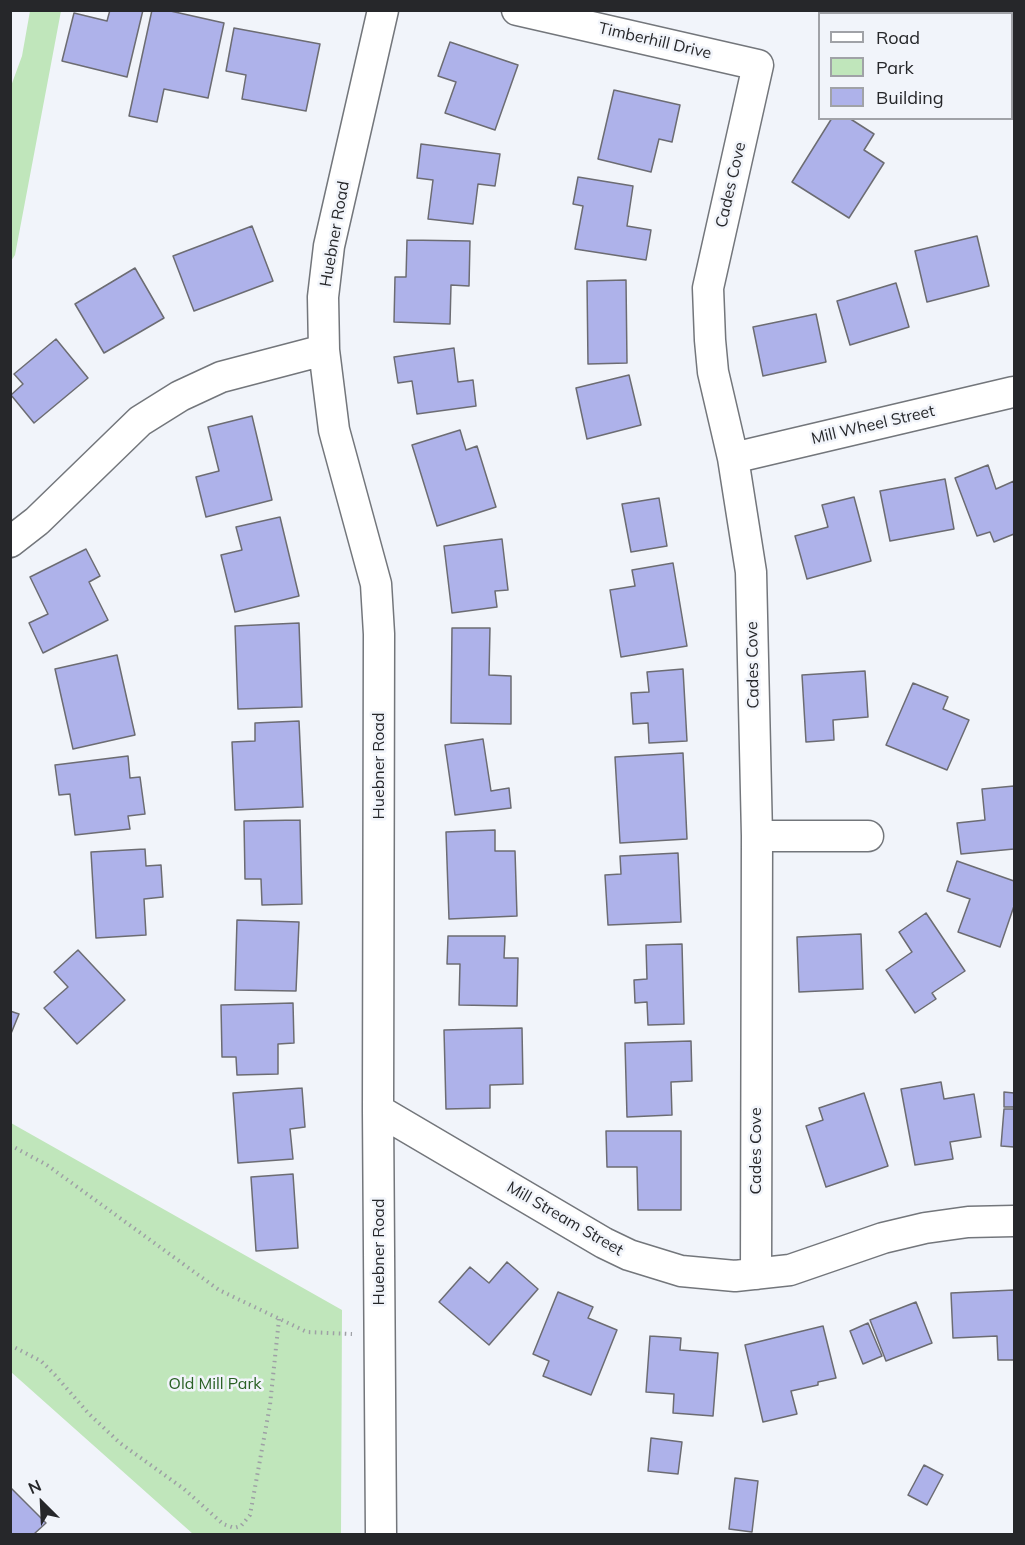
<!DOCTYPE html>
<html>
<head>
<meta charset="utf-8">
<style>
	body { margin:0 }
	#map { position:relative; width:1025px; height:1545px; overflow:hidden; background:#f1f4fa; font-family:Mulish,sans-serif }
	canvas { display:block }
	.frame { position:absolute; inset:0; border:12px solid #26272a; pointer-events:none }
	.legend { position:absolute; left:818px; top:12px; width:195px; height:108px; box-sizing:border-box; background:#f1f4fa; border:2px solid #a0a2a7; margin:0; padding:8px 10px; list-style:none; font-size:18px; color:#26272a }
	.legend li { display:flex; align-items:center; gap:12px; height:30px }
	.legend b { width:30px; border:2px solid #a0a2a7 }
	.north { position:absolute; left:12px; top:1473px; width:60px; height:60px; -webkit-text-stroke:4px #f1f4fa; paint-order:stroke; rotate:336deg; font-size:16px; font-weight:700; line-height:24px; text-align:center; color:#26272a }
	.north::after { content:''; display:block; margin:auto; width:21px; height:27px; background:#26272a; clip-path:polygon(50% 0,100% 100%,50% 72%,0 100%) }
</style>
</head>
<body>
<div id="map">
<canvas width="1025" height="1545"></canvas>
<div class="frame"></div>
<ul class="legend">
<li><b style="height:8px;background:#fff"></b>Road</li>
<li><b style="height:16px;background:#c0e6bb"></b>Park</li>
<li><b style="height:16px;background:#aeb2ea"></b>Building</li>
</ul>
<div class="north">N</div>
</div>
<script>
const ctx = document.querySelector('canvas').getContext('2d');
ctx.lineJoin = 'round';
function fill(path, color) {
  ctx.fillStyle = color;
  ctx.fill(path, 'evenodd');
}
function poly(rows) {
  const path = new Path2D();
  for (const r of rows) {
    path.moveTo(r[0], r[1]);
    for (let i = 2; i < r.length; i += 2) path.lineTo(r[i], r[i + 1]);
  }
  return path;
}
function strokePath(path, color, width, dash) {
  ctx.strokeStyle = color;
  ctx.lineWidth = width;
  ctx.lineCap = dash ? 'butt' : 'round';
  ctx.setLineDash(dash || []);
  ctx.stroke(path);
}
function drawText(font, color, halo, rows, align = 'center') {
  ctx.font = font + ' Mulish,sans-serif';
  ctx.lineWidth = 5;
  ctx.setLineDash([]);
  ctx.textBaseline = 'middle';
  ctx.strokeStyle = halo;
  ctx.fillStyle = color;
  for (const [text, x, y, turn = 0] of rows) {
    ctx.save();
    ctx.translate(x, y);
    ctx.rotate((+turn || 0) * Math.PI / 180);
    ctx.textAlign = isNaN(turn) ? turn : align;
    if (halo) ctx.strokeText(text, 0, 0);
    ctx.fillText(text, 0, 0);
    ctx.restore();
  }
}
fill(poly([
	[30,11,61,11,15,255,11,261,11,86,22,56],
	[11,1123,342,1310,341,1534,193,1534,11,1372]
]), '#c0e6bb');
const building = poly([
	[110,10,143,10,127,77,62,61,74,13,107,21,110,10],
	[152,10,166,10,224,23,208,98,164,89,157,122,129,116,152,10],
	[833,10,901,10,894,14,835,14,833,10],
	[234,28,320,44,306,111,242,99,246,75,226,71,234,28],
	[450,42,518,65,495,130,445,113,456,82,438,76,450,42],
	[614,90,680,105,672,142,659,139,651,172,598,159,614,90],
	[832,118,849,118,874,134,864,150,884,163,849,218,792,182,832,118],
	[421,144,500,154,495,186,478,184,473,224,428,219,433,180,417,178,421,144],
	[578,177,633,186,627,226,651,230,646,260,575,249,583,206,573,204,578,177],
	[252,226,273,281,194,311,173,256,252,226],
	[977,236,989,286,927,302,915,251,977,236],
	[407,240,470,241,469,286,451,285,450,324,394,322,395,277,406,277,407,240],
	[135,268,164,318,104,353,75,304,135,268],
	[626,280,627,363,588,364,587,281,626,280],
	[896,283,909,327,850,345,837,301,896,283],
	[816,314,826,362,763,376,753,327,816,314],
	[56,339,88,378,34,423,11,395,23,384,14,374,56,339],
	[454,348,458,382,473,380,476,406,417,414,412,381,398,383,394,357,454,348],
	[629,375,641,425,587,439,576,388,629,375],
	[252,416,272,500,206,517,196,477,219,471,208,427,252,416],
	[460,430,466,450,477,446,496,507,437,526,412,445,460,430],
	[988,465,996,489,1014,481,1014,534,994,542,990,532,977,536,955,478,988,465],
	[945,479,954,529,890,541,880,491,945,479],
	[854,497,871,561,807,579,795,536,828,527,822,505,854,497],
	[659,498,667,546,631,552,622,504,659,498],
	[280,517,299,596,235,612,221,555,242,550,236,527,280,517],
	[502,539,508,590,495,591,497,607,452,613,444,546,502,539],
	[86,549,100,576,89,582,108,620,43,653,29,623,48,614,30,577,86,549],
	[673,563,687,646,621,657,610,590,635,586,632,570,673,563],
	[299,623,302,707,238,709,235,626,299,623],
	[452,628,490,628,489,675,511,676,511,724,451,723,452,628],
	[117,655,135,735,73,749,55,669,117,655],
	[683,669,687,741,649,743,648,723,633,724,631,693,649,692,647,672,683,669],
	[865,671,868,717,833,720,834,740,806,742,802,675,865,671],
	[913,683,948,697,943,709,969,720,947,770,886,745,913,683],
	[299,721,303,807,235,810,232,742,255,741,255,723,299,721],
	[483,739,491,791,509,788,511,808,455,815,445,745,483,739],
	[683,753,687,839,620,843,615,757,683,753],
	[128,756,130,778,140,777,145,814,128,816,130,829,75,835,70,794,59,795,55,765,128,756],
	[1014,786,1014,849,961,854,957,823,985,820,982,789,1014,786],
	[300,820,302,904,262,905,261,879,245,879,244,821,300,820],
	[495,830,495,851,515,851,517,916,449,919,446,832,495,830],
	[145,849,146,866,161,865,163,897,144,899,146,935,96,938,91,852,145,849],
	[678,853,681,922,608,925,605,875,621,874,620,856,678,853],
	[957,861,1014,881,1014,906,1000,947,958,932,970,899,947,891,957,861],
	[926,913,965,971,932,993,936,999,915,1013,886,970,912,952,899,932,926,913],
	[237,920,299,922,296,991,235,990,237,920],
	[861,934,863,989,799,992,797,937,861,934],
	[448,936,505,936,504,958,518,958,517,1006,459,1005,460,964,447,964,448,936],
	[682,944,684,1024,648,1025,647,1002,635,1003,634,980,647,979,646,945,682,944],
	[78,950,125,1000,77,1044,44,1008,68,987,54,972,78,950],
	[293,1003,294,1043,278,1044,278,1074,237,1075,236,1057,222,1057,221,1005,293,1003],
	[10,1011,19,1014,10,1036,10,1011],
	[522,1028,523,1084,490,1085,490,1108,446,1109,444,1030,522,1028],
	[691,1041,692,1081,671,1082,672,1115,627,1117,625,1043,691,1041],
	[941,1082,944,1099,974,1094,981,1137,950,1142,953,1159,915,1165,901,1089,941,1082],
	[302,1088,305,1127,290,1129,293,1159,238,1163,233,1093,302,1088],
	[1004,1092,1014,1093,1014,1107,1004,1107,1004,1092],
	[864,1093,888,1166,826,1187,806,1126,823,1120,819,1108,864,1093],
	[1004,1109,1014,1109,1014,1147,1001,1146,1004,1109],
	[606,1131,681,1131,681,1210,638,1210,637,1167,607,1167,606,1131],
	[293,1174,298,1248,256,1251,251,1177,293,1174],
	[507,1262,538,1289,489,1345,439,1302,470,1267,489,1283,507,1262],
	[1014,1290,1014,1360,998,1360,997,1336,953,1338,951,1293,1014,1290],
	[558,1292,593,1307,588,1318,617,1330,591,1395,543,1376,549,1361,533,1354,558,1292],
	[916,1302,932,1343,886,1361,870,1320,916,1302],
	[868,1323,882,1356,863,1364,850,1331,868,1323],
	[823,1326,836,1378,818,1382,818,1385,791,1391,797,1414,763,1422,745,1345,823,1326],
	[650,1336,681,1338,680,1350,718,1353,713,1416,673,1413,674,1394,646,1392,650,1336],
	[651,1438,682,1442,678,1474,648,1471,651,1438],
	[924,1465,943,1475,927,1505,908,1495,924,1465],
	[735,1478,758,1481,752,1532,729,1529,735,1478],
	[10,1487,46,1523,34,1534,10,1534,10,1487]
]);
fill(building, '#aeb2ea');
strokePath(building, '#6c6c72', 1.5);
const minor = poly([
	[517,10,758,65,708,288,710,340,713,372,733,458,751,572,757,836,756,1274],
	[733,458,1013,392],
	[10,542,37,521,140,421,180,396,221,377,324,350],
	[757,836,868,836],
	[378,1110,604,1243,629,1255,681,1271,735,1276,790,1270,883,1238,925,1228,968,1222,1014,1221],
	[381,1534,378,1110,379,634,376,584,334,430,324,350,323,297,329,246,383,10]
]);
strokePath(minor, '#73767b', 33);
strokePath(poly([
	[10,1145,47,1165,219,1290,307,1332,352,1334],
	[10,1345,41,1361,55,1375,89,1414,120,1443,184,1489,223,1524,234,1528,241,1526,250,1515,270,1405,279,1319]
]), '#9ea0a5', 4, [1.5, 4.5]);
strokePath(minor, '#fff', 30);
drawText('16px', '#26272a', '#f1f4fa', [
	["Timberhill Drive",655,41,13],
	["Cades Cove",731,185,-77],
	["Huebner Road",335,234,-80],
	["Mill Wheel Street",873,425,-13],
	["Cades Cove",753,665,-91],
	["Huebner Road",379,766,-90],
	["Cades Cove",756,1151,-90],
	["Mill Stream Street",565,1219,30],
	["Huebner Road",379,1252,-90]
]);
drawText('16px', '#296024', '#f1f4fa', [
	["Old Mill Park",215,1384]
]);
</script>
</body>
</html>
